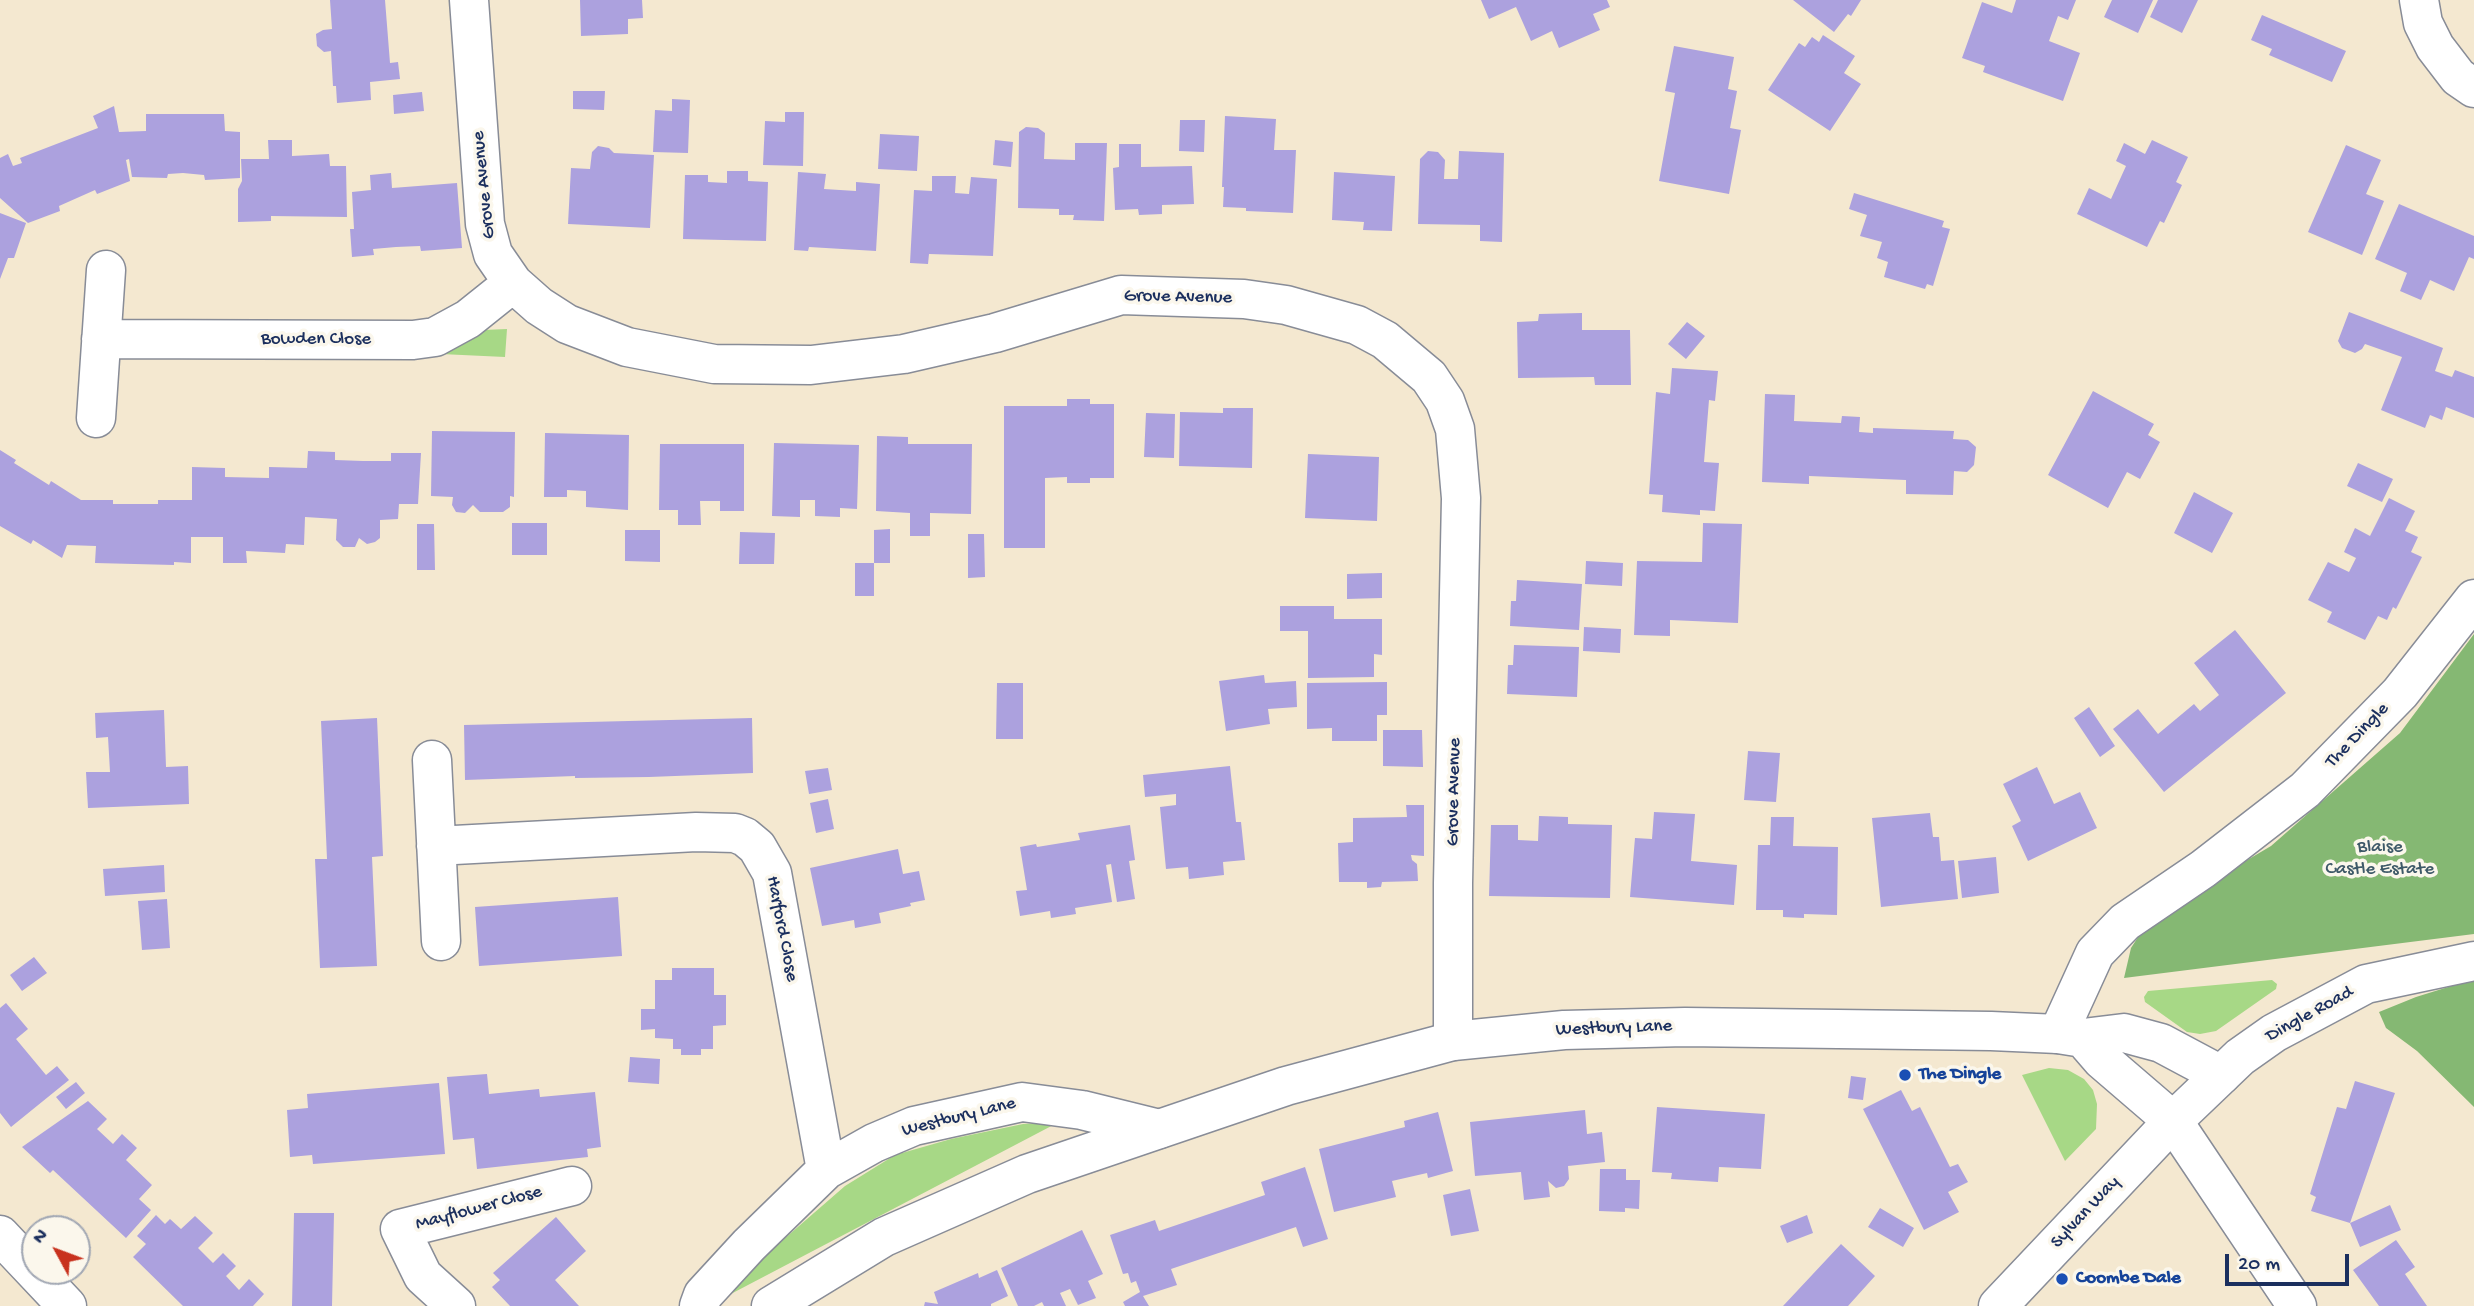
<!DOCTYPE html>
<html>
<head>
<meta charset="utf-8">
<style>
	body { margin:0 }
	#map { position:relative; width:2474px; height:1306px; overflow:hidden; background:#f4e8d0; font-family:"Gochi Hand",sans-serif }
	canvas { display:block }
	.north { position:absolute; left:21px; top:1215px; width:70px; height:70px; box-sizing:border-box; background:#fbf7ec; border:2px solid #a1a7b3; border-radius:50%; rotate:311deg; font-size:19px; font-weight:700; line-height:28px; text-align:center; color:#1b2f5e }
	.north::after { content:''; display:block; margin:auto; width:24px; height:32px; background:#c8321e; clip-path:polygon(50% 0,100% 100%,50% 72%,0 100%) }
	.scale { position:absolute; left:2225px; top:1254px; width:124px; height:32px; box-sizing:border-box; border:4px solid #1b2f5e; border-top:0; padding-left:9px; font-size:21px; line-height:24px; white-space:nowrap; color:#1b2f5e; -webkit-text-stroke:5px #fbf7ec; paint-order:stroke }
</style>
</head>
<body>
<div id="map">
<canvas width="2474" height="1306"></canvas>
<div class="north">N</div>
<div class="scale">20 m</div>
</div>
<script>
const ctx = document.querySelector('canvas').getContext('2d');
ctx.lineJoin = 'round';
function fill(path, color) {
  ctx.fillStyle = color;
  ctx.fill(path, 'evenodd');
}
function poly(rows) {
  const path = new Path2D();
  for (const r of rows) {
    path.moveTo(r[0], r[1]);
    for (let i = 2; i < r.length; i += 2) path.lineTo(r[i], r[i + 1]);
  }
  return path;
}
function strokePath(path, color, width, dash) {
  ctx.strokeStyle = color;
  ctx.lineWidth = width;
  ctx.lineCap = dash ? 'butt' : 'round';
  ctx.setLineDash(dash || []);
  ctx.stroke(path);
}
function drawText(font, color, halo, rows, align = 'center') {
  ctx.font = font + ' "Gochi Hand",sans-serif';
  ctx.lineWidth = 7;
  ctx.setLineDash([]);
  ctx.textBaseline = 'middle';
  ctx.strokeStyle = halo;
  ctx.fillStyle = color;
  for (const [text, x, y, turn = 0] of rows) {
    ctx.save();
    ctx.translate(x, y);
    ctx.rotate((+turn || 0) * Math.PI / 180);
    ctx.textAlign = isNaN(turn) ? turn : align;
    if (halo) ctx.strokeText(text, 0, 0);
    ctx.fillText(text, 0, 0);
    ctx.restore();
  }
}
fill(poly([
	[507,329,505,357,441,354,483,330],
	[2272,980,2277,984,2276,989,2216,1031,2200,1034,2187,1032,2145,1002,2144,997,2148,991],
	[2049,1068,2068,1070,2084,1079,2093,1090,2097,1104,2096,1129,2065,1161,2022,1075],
	[1059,1122,727,1296,738,1279,845,1186,895,1155,951,1139,1023,1124]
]), '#a7d886');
fill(poly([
	[2474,634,2474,934,2124,978,2131,948,2151,917,2271,846,2400,733],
	[2474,979,2474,1107,2417,1051,2386,1028,2379,1012,2416,997]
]), '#85b873');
fill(poly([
	[330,0,385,0,390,63,398,62,400,79,370,82,371,100,337,103,336,86,333,86,331,51,324,52,317,46,316,34,323,30,332,29],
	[580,0,642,0,643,18,628,19,628,34,581,36],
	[1481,0,1607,0,1610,7,1593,14,1600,30,1559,48,1552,31,1531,41,1516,7,1489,19],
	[1793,0,1861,0,1851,16,1848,14,1834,32],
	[2016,0,2076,0,2068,20,2058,16,2049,41,2080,53,2063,101,1983,72,1985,66,1962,58,1982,2,2012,13],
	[2112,0,2153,0,2138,33,2104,17],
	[2158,0,2198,0,2182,33,2150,17],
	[2262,15,2346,51,2332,82,2269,55,2272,49,2251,40],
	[1823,35,1855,56,1844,73,1861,84,1830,131,1768,90,1799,43,1805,47,1812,37,1819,42],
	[1674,46,1734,57,1728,89,1737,91,1730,128,1741,130,1729,194,1659,181,1675,93,1665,91],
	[573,91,605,91,604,110,573,109],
	[422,92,424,111,394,114,393,95],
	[672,99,690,100,688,153,653,152,655,110,672,111],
	[114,106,119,132,146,131,146,114,224,114,225,131,240,132,240,178,205,180,204,175,183,173,168,174,167,178,132,177,129,159,126,160,130,181,97,194,95,190,59,206,60,211,28,223,0,198,0,158,8,154,13,166,22,163,20,158,98,128,93,116],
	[785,112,804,112,803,166,763,165,765,121,785,122],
	[1225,116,1276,119,1274,150,1296,150,1293,213,1246,211,1246,208,1223,207,1224,187,1222,187],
	[1180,120,1205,120,1204,152,1179,151],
	[1026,127,1038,128,1045,133,1044,159,1075,160,1075,143,1107,143,1104,221,1073,220,1074,215,1059,215,1059,209,1018,208,1019,132],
	[880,134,919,136,917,171,878,169],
	[268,140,292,140,292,156,329,154,330,166,346,166,347,217,271,216,271,221,238,222,238,189,242,181,241,159,269,159],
	[995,140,1013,142,1011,167,993,165],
	[2152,140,2188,157,2176,182,2182,185,2164,223,2160,221,2147,247,2077,214,2089,188,2111,199,2126,166,2116,161,2124,143,2145,154],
	[1119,144,1141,144,1141,167,1192,166,1194,204,1162,205,1162,214,1139,215,1138,209,1115,210,1113,168,1119,167],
	[2346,145,2381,160,2366,194,2384,201,2362,255,2308,232],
	[598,146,609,148,614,153,654,155,650,228,568,224,571,168,590,169,592,152],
	[1428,151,1438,152,1445,160,1444,179,1458,179,1459,151,1504,153,1502,242,1480,241,1480,225,1418,224,1420,159],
	[727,171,748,171,748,181,768,182,766,241,683,239,685,175,708,175,708,182,727,183],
	[798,172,826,174,824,189,856,191,856,182,880,184,876,251,809,247,808,251,794,250],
	[1334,172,1395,176,1392,231,1363,230,1364,222,1332,220],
	[391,173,392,188,457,183,462,248,421,251,420,246,396,247,373,249,374,255,352,257,350,229,354,229,352,192,371,190,370,175],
	[932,176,956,176,955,193,969,194,971,177,997,179,993,256,929,254,928,264,910,263,914,190,932,191],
	[1854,193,1944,221,1942,227,1950,229,1933,286,1927,284,1925,289,1884,277,1888,262,1877,258,1882,242,1860,236,1867,215,1849,209],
	[2399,204,2474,236,2474,259,2469,257,2454,291,2430,280,2421,300,2400,291,2407,273,2375,259],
	[0,213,26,223,14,258,8,258,0,279],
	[2349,312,2443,348,2435,371,2452,377,2455,370,2474,377,2474,418,2446,407,2442,420,2430,415,2425,428,2381,410,2402,357,2365,344,2362,349,2355,353,2342,348,2338,341],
	[1582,313,1582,330,1630,330,1631,385,1595,385,1594,377,1518,378,1517,322,1538,321,1539,314],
	[1687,322,1705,336,1686,359,1668,344],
	[1672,368,1718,371,1715,401,1709,400,1704,462,1719,463,1715,511,1700,510,1700,515,1662,512,1663,495,1649,494,1656,392,1670,394],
	[2093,391,2154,424,2148,435,2160,442,2140,479,2127,472,2108,508,2048,475],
	[1765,394,1795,395,1794,421,1841,423,1842,416,1860,417,1859,432,1873,433,1873,428,1954,431,1953,439,1968,440,1976,447,1974,465,1967,472,1954,471,1953,495,1906,494,1906,480,1809,476,1809,484,1762,482],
	[1067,399,1090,399,1090,404,1114,404,1114,478,1090,478,1090,483,1067,483,1067,477,1045,478,1045,548,1004,548,1004,406,1067,406],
	[1223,408,1253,408,1252,468,1179,466,1180,412,1223,413],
	[1146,413,1175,414,1174,458,1144,457],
	[432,431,515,432,514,497,510,496,510,507,503,512,480,512,473,505,465,513,456,512,452,505,453,497,431,496],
	[545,433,629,435,628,510,586,507,586,491,567,490,567,497,544,497],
	[877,436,908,437,908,444,972,444,971,514,930,513,930,536,910,536,910,513,876,511],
	[774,443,859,445,857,509,840,508,840,517,815,516,815,500,800,500,800,517,772,516],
	[660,444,744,444,744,511,720,511,720,501,700,501,701,525,678,525,678,510,659,510],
	[0,450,16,460,14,463,49,485,51,481,81,500,113,500,113,504,158,504,158,500,192,500,192,467,225,468,225,477,269,478,269,467,307,468,308,451,335,452,335,460,363,461,391,461,391,453,421,453,418,504,399,504,398,519,380,520,380,538,375,542,367,544,359,538,355,547,343,547,336,540,337,519,305,517,304,545,286,544,285,553,246,551,247,563,223,563,223,537,191,537,191,563,174,562,174,565,95,563,96,546,67,545,62,558,33,540,31,544,0,526],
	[1308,454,1379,457,1377,521,1305,518],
	[2358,463,2393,479,2382,502,2347,486],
	[2194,492,2233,513,2212,553,2174,533],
	[2389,498,2415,511,2405,531,2418,537,2411,552,2422,557,2396,609,2393,607,2387,620,2378,616,2365,640,2327,622,2332,612,2308,600,2328,562,2349,572,2356,558,2344,552,2355,528,2370,536],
	[512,523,547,523,547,555,512,555],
	[1703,523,1742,524,1738,623,1670,620,1670,636,1634,635,1637,561,1702,562],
	[417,524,434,524,435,570,417,570],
	[890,529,890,563,874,563,874,596,855,596,855,563,874,563,874,530],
	[625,530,660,530,660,562,625,561],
	[740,532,775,533,774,564,739,564],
	[968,534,984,534,985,577,968,578],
	[1586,561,1623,563,1622,586,1585,584],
	[1382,573,1382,598,1347,599,1347,574],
	[1517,580,1582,584,1579,630,1510,626,1511,601,1516,601],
	[1280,606,1334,606,1334,619,1382,619,1382,655,1374,654,1374,677,1308,678,1308,631,1280,631],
	[1584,627,1621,629,1620,653,1583,651],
	[2235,630,2286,693,2164,792,2113,729,2138,709,2158,734,2194,704,2200,711,2219,695,2194,663],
	[1514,645,1579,647,1577,697,1507,694,1508,665,1513,665],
	[1264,675,1265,683,1296,681,1297,707,1268,709,1270,724,1226,731,1219,681],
	[1387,682,1387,715,1377,715,1377,741,1332,741,1332,728,1307,729,1307,683],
	[997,683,1023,683,1023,739,996,739],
	[2089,707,2115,746,2100,757,2074,718],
	[164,710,166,767,188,766,189,804,88,808,86,772,110,772,108,737,96,738,95,713],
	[377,718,383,856,372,857,377,966,320,968,315,859,327,859,321,721],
	[752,718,753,773,649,777,575,778,575,776,465,780,464,725],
	[1383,730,1422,730,1423,767,1383,766],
	[1748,751,1780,753,1776,802,1744,800],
	[1230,766,1236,822,1241,822,1245,860,1223,862,1224,875,1189,879,1188,867,1166,869,1160,807,1176,805,1176,794,1145,797,1143,775],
	[2037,767,2054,804,2080,792,2097,828,2028,861,2012,826,2021,821,2003,784],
	[828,768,832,790,809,794,805,771],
	[828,799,834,829,816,833,810,803],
	[1406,805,1424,805,1424,856,1411,855,1412,860,1417,864,1418,881,1382,882,1381,887,1367,888,1367,882,1339,882,1338,843,1353,842,1353,818,1407,817],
	[1654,812,1695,814,1691,861,1737,865,1734,905,1630,897,1635,838,1652,839],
	[1930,813,1933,837,1939,837,1941,861,1954,860,1958,899,1881,907,1872,818],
	[1539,816,1568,817,1568,824,1612,825,1610,898,1489,896,1491,825,1518,825,1518,840,1538,841],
	[1771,817,1794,817,1793,846,1838,847,1837,915,1804,914,1804,918,1783,917,1783,910,1756,910,1758,845,1770,845],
	[1130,825,1135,860,1129,861,1135,899,1117,902,1111,864,1106,865,1112,902,1075,908,1076,914,1051,918,1050,911,1020,916,1016,891,1027,890,1020,847,1036,844,1037,847,1080,840,1078,833],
	[898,849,903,874,919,871,925,900,910,903,911,906,879,913,881,923,855,928,854,920,822,926,810,868],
	[1996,857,1999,893,1962,898,1958,861],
	[164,865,165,892,105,896,103,869],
	[618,897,622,956,479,966,475,907],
	[167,899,170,948,142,950,138,901],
	[34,957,47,973,22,991,10,975],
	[672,968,714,968,714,995,726,995,726,1025,713,1026,713,1049,701,1049,701,1055,681,1055,681,1049,673,1049,673,1039,655,1038,655,1029,641,1030,641,1009,655,1009,655,980,672,980],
	[6,1003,28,1029,16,1039,46,1075,57,1066,69,1080,11,1127,0,1113,0,1008],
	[630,1057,660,1059,659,1084,628,1082],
	[487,1074,489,1094,539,1089,540,1097,595,1092,601,1147,587,1149,588,1157,477,1169,474,1138,453,1140,447,1077],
	[1851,1076,1866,1078,1863,1100,1848,1098],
	[2355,1081,2395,1093,2350,1223,2311,1211,2316,1197,2310,1194,2337,1107,2346,1109],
	[76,1082,85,1093,66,1109,56,1097],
	[439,1083,445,1154,313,1164,312,1155,290,1157,287,1110,308,1108,307,1094],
	[1901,1090,1912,1111,1920,1107,1950,1167,1958,1164,1968,1182,1948,1192,1959,1212,1924,1230,1863,1109],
	[88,1101,107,1119,97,1129,113,1144,122,1134,137,1148,126,1160,152,1185,139,1199,151,1210,126,1238,53,1170,50,1173,22,1147],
	[1657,1107,1765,1114,1761,1169,1719,1167,1718,1182,1671,1179,1672,1173,1652,1172],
	[1585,1110,1587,1134,1602,1132,1605,1162,1568,1166,1569,1179,1564,1186,1556,1188,1548,1181,1550,1197,1524,1200,1521,1172,1475,1176,1470,1122],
	[1438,1112,1453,1171,1428,1178,1427,1173,1392,1181,1396,1197,1334,1212,1319,1149,1405,1127,1404,1121],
	[1305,1167,1328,1239,1303,1247,1296,1227,1171,1269,1177,1285,1143,1296,1149,1306,1125,1306,1123,1302,1140,1292,1136,1281,1131,1283,1128,1273,1123,1274,1110,1235,1155,1220,1159,1231,1265,1195,1261,1182],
	[1600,1169,1626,1169,1626,1180,1640,1180,1639,1209,1625,1208,1625,1212,1599,1211],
	[1470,1189,1479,1231,1451,1236,1443,1195],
	[2390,1205,2401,1230,2360,1247,2350,1223],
	[1880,1208,1914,1228,1903,1247,1868,1227],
	[294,1213,334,1213,332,1306,292,1306],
	[156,1215,165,1224,170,1219,181,1229,195,1216,213,1233,198,1248,213,1263,223,1253,236,1266,226,1276,239,1290,249,1279,264,1294,253,1306,183,1306,133,1257,146,1244,137,1236],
	[1807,1215,1813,1233,1787,1243,1780,1226],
	[556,1217,586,1251,555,1280,579,1306,510,1306,492,1287,500,1280,493,1273],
	[1082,1230,1103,1274,1088,1281,1096,1298,1078,1305,1070,1289,1060,1293,1066,1306,1044,1306,1042,1302,1034,1306,1018,1306,1001,1268],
	[2396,1240,2415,1267,2405,1274,2427,1306,2379,1306,2353,1270],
	[1841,1244,1875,1276,1848,1306,1783,1306],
	[997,1270,1008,1296,991,1304,991,1306,924,1306,925,1302,938,1304,934,1292,978,1273,979,1278]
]), '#aca1de');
const minor = poly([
	[469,0,485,224,493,254,513,283,539,306,567,324,627,347,714,364,811,365,904,354,995,333,1121,295,1244,299,1286,305,1357,325,1385,340,1429,377,1445,401,1455,429,1461,498,1453,883,1453,1041],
	[2419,0,2423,23,2435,47,2458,77,2474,88],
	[101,339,413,340,435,337,468,319,513,283],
	[96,418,106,270],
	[432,760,441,941],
	[436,846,696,832,735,833,745,837,757,847,772,873,826,1170],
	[2058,1034,2095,953,2125,922,2203,869,2305,790,2400,693,2474,599],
	[2173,1121,2297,1306],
	[0,1235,67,1306],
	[456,1306,423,1276,400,1229,572,1186],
	[699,1306,703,1295,749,1245,826,1170,874,1143,914,1126,1022,1102,1082,1110,1159,1129]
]);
const tertiary = poly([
	[2083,1038,2102,1060,2173,1121],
	[771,1306,884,1237,1027,1174,1286,1086,1453,1041,1564,1030,1685,1027,1991,1031,2058,1034,2083,1038,2124,1033,2161,1043,2221,1075]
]);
const primary = poly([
	[1998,1306,2173,1121,2240,1057,2274,1033,2366,984,2474,961]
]);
strokePath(minor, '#888c97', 41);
strokePath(tertiary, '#888c97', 41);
strokePath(primary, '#888c97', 41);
strokePath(minor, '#fff', 38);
strokePath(tertiary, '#fff', 38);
strokePath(primary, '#fff', 38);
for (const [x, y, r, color] of [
	[1905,1075,7,"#1a4fb4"],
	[2062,1279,7,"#1a4fb4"]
]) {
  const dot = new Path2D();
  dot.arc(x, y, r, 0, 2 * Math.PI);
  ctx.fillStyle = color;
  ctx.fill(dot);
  strokePath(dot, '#fbf7ec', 2.5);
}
drawText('19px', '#1b2f5e', '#fbf7ec', [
	["Grove Avenue",485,185,-96],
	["Grove Avenue",1178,298,1],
	["Bowden Close",316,340],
	["The Dingle",2358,736,-46],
	["Grove Avenue",1455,792,-89],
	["Harford Close",781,929,79],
	["Dingle Road",2310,1015,-29],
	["Westbury Lane",1614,1029,-2],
	["Westbury Lane",959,1118,-14],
	["Mayflower Close",479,1209,-15],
	["Sylvan Way",2086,1213,-47]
]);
drawText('19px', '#3e5968', '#fbf7ec', [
	["Blaise",2380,848],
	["Castle Estate",2380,870]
]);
drawText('bold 19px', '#164399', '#fbf7ec', [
	["The Dingle",1919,1075],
	["Coombe Dale",2076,1279]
], 'left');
</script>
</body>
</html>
